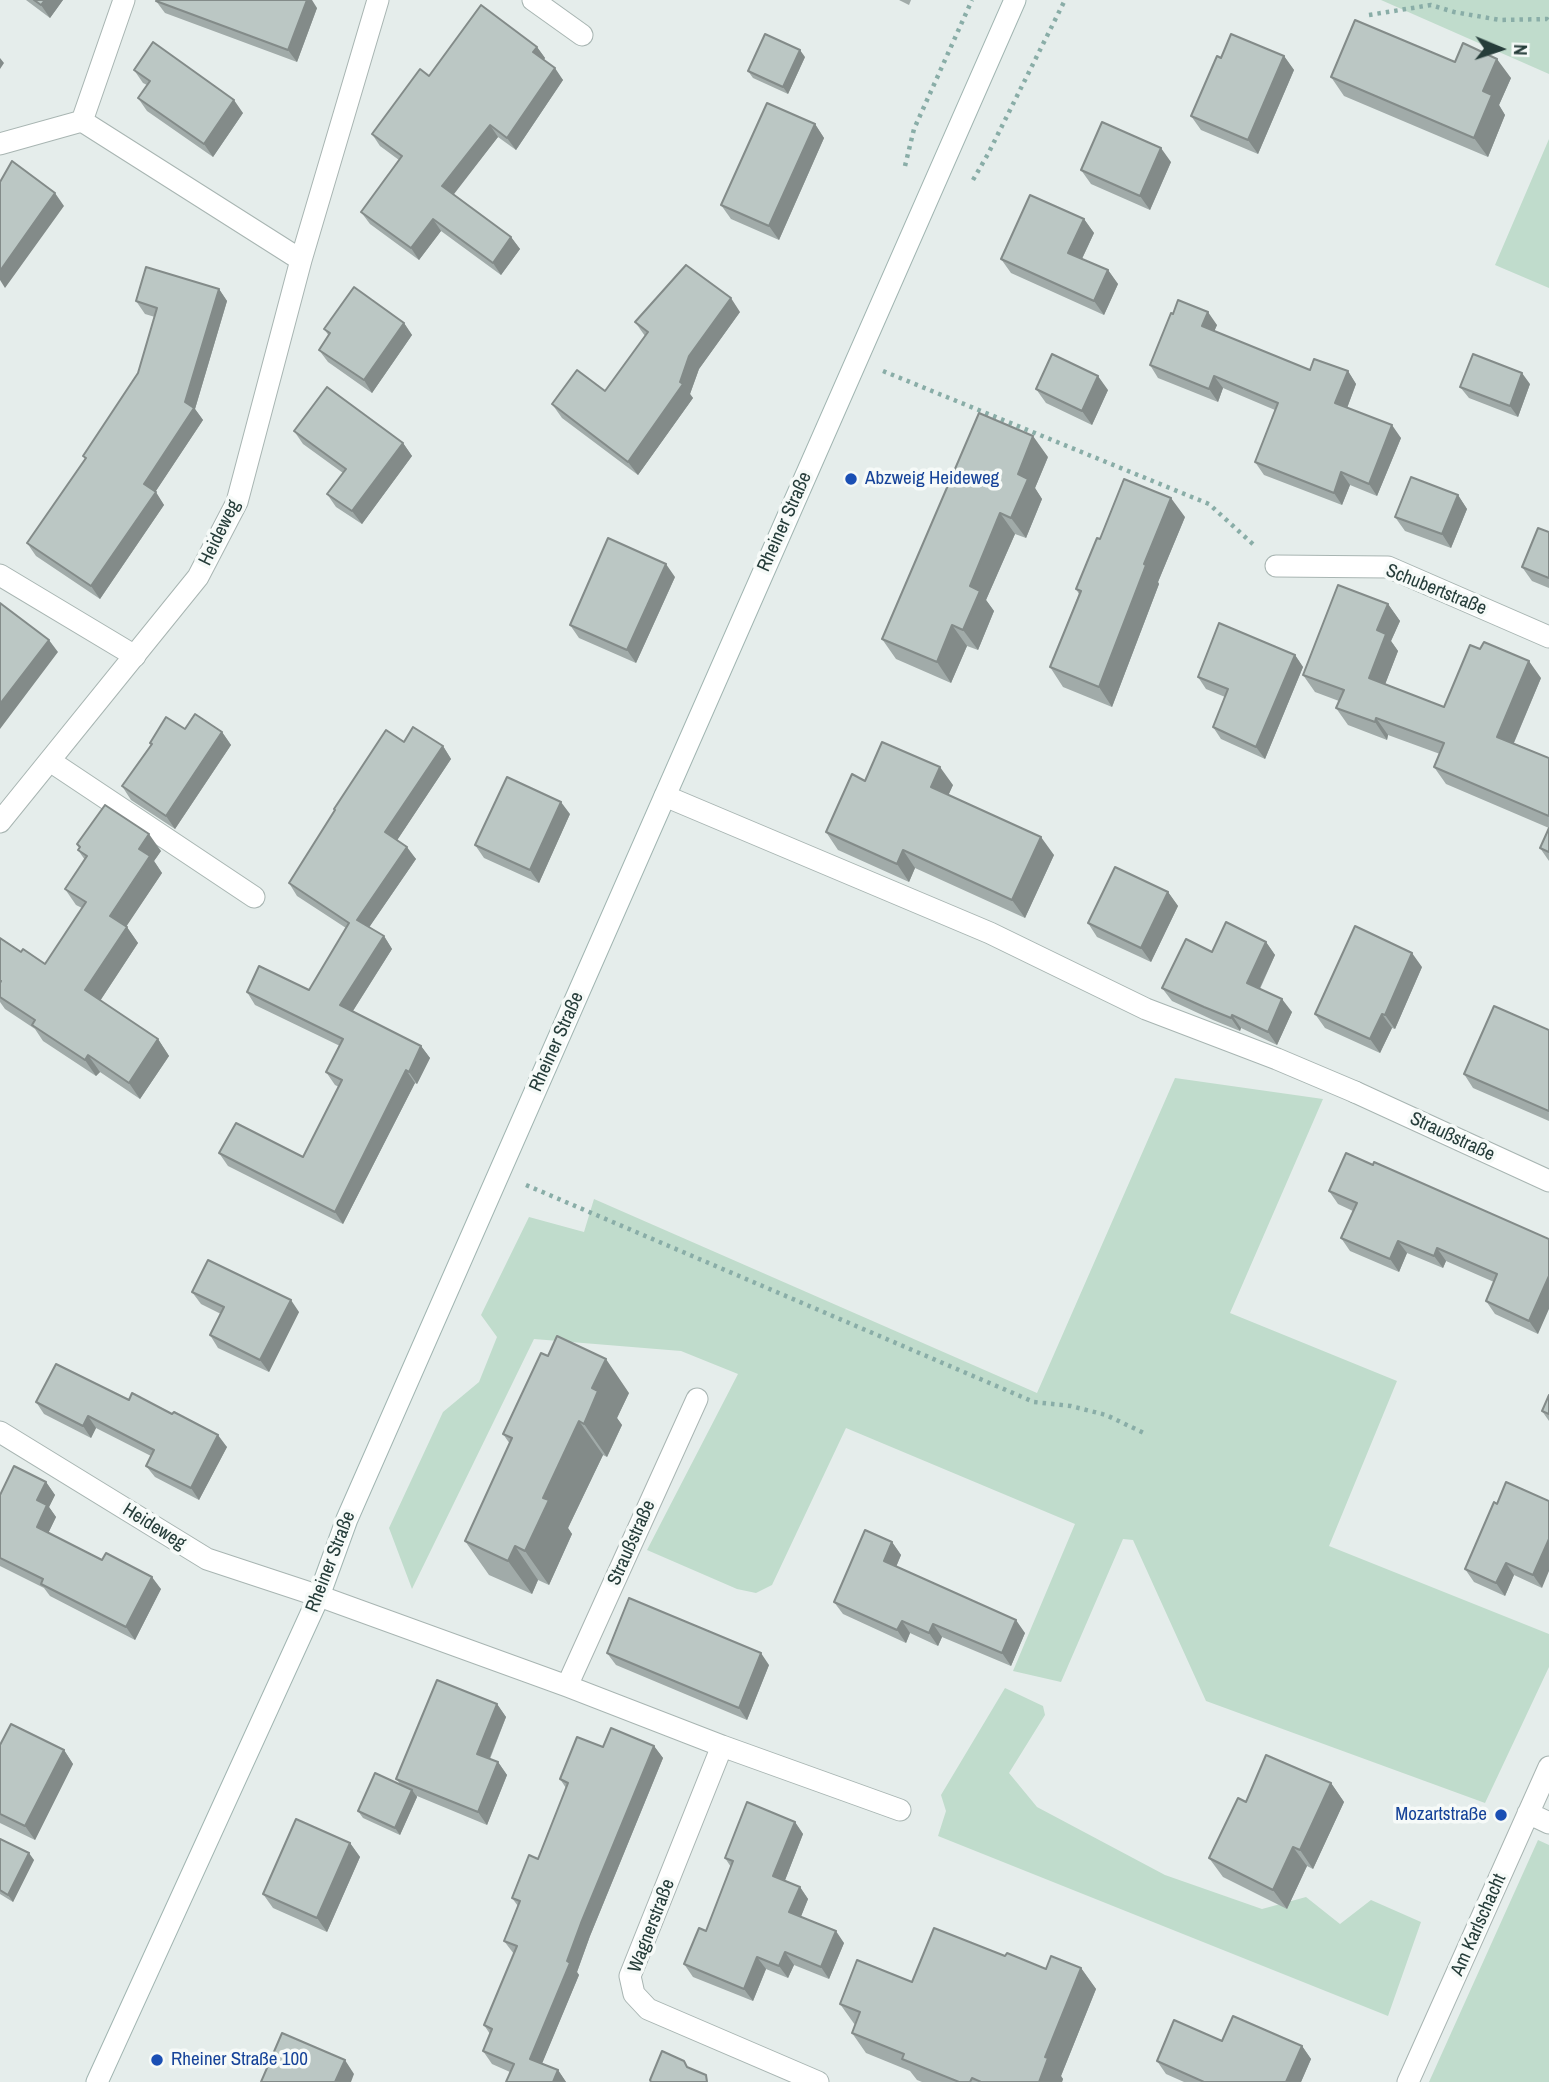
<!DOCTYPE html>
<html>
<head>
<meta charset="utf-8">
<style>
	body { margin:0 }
	#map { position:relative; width:1549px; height:2082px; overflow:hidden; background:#e5edeb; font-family:"Archivo Narrow",sans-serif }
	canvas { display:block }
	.north { position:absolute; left:1465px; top:14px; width:70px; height:70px; -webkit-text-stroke:5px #f6faf8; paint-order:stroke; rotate:92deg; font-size:19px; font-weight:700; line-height:28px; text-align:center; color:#263d3a }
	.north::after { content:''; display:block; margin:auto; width:24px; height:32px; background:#263d3a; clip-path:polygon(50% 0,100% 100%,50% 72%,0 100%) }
</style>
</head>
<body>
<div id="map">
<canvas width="1549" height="2082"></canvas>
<div class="north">N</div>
</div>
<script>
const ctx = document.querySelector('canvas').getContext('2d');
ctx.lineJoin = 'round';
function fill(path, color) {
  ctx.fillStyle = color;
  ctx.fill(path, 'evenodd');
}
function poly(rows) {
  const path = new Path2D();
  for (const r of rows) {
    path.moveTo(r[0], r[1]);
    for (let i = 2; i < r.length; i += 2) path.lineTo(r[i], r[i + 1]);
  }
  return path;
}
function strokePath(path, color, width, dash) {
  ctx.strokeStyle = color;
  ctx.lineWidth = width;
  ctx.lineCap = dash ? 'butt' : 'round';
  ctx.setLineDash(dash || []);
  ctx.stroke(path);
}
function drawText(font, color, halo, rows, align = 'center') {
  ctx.font = font + ' "Archivo Narrow",sans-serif';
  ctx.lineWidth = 7;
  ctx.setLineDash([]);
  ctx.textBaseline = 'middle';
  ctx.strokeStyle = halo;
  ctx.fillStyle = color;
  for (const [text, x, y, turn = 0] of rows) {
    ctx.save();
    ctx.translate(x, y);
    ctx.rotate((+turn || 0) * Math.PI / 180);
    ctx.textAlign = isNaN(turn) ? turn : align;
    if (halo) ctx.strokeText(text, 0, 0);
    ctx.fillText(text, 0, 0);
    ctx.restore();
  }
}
fill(poly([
	[1381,0,1549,0,1549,74],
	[1549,139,1549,288,1495,265],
	[1175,1078,1323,1099,1230,1313,1397,1381,1329,1546,1549,1634,1549,1667,1485,1803,1206,1701,1133,1540,1123,1539,1061,1682,1013,1671,1075,1524,846,1428,772,1585,756,1593,737,1589,647,1550,738,1374,681,1351,534,1339,412,1589,389,1528,443,1412,479,1382,497,1337,481,1315,529,1217,584,1232,594,1199,1037,1393],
	[1005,1688,1043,1706,1045,1715,1009,1773,1037,1807,1165,1875,1262,1909,1306,1897,1340,1924,1371,1900,1421,1922,1388,2016,938,1836,946,1811,941,1795],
	[1538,1840,1549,1845,1549,2082,1429,2082]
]), '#c0dccc');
const service = poly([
	[0,575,135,656],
	[665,796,990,933,1146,1009,1277,1059,1355,1092]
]);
const minor = poly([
	[533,0,582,35],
	[82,121,301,260],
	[0,144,82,121,124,0],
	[1276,566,1388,567,1549,637],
	[50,761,254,897],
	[0,822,198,577,237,502,301,260,378,0],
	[1355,1092,1549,1181],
	[0,1432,207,1559,319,1596,567,1686,722,1746,630,1976,634,1994,648,2009,818,2082],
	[567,1686,697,1399],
	[722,1746,900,1810],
	[1528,1813,1549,1823],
	[1408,2082,1549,1767]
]);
const secondary = poly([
	[97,2082,319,1596,347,1519,1015,0]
]);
strokePath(service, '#a8b5b2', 23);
strokePath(minor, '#a8b5b2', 23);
strokePath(secondary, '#a1b5b1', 23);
strokePath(poly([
	[1369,15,1431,5,1454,12,1500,20,1547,19,1549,21],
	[905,166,914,129,972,0],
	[973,180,988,154,1065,0],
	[883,371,1209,504,1255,546],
	[526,1185,1034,1402,1071,1406,1106,1415,1146,1434]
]), '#89ada7', 4.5, [3.5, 5]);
strokePath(service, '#fff', 21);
strokePath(minor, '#fff', 21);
strokePath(secondary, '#fff', 21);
fill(poly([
	[26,0,63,0,50,18],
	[899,0,911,0,909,5],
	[156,1,317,8,297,62,165,13],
	[537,47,545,58,544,60,563,80,516,150,498,137,453,194,511,237,520,249,501,275,441,231,419,260,370,224,361,212,399,160,380,146,372,134,429,76],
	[1284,56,1294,70,1258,154,1201,130,1191,116,1221,58],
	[805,57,788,94,753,78,748,71],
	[1455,62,1511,78,1499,105,1505,115,1488,157,1344,96,1331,77],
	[134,70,243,113,213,157,147,111,138,98,147,85,143,83],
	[815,124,824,138,779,240,731,219,721,205],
	[1171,162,1150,210,1091,184,1081,170],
	[1084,219,1094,233,1082,259,1108,270,1118,284,1104,315,1011,273,1001,259],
	[219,289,227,301,195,409,203,420,155,492,164,505,100,599,36,556,27,543,85,459,83,456,138,373,155,317,145,314,136,301],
	[740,312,699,369,690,394,693,398,638,475,562,418,552,404,605,391,645,336,635,322],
	[1173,314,1217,325,1214,331,1310,370,1348,371,1356,384,1347,408,1401,438,1377,496,1350,485,1342,505,1264,475,1255,462,1275,410,1223,388,1218,402,1158,378,1150,365],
	[404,323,412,335,372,393,328,362,319,350,329,336,324,329],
	[1530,384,1518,417,1469,398,1460,387],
	[1036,389,1108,390,1092,425,1046,403],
	[294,431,403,443,412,456,362,524,336,507,327,494,343,473,303,444],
	[1048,457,1035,488,1042,499,1026,538,1015,534,986,600,994,611,978,650,967,646,951,683,896,659,882,639],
	[1458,495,1467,509,1451,548,1405,531,1395,517],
	[1185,517,1158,582,1159,584,1112,707,1063,687,1050,667,1079,594,1076,589,1100,539],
	[1549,532,1549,588,1532,581,1522,567],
	[675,577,636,663,579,638,570,625],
	[1388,604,1400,621,1391,641,1398,651,1385,684,1444,707,1541,678,1514,743,1549,758,1549,861,1540,848,1549,828,1446,784,1434,767,1440,754,1388,735,1387,740,1348,725,1336,708,1339,701,1315,692,1303,675],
	[1295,655,1303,667,1265,759,1221,739,1213,727,1225,697,1206,689,1198,677],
	[185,729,222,732,231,745,175,829,131,800,122,786,151,745,150,743],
	[404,742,443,746,451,759,397,840,416,859,369,927,384,936,392,949,353,1011,421,1046,430,1058,417,1084,415,1083,343,1224,228,1166,219,1153,303,1157,339,1087,335,1085,326,1072,340,1046,255,1005,247,992,309,990,346,928,297,896,289,883,335,810,334,809],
	[865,781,953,785,948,795,1054,855,1025,918,915,868,909,882,838,850,826,832],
	[570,814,539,883,484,858,475,845],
	[77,844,161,851,154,861,162,873,126,926,138,943,100,1001,158,1039,169,1056,140,1099,100,1072,96,1076,43,1041,35,1029,5,1009,0,1002,0,938,21,952,45,964,82,908,76,905,65,889,85,860,78,850,80,848],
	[1168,892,1178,906,1151,962,1097,937,1088,923],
	[1266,942,1275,955,1260,989,1292,1012,1277,1045,1241,1028,1240,1031,1213,1020,1172,1001,1162,988,1212,952],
	[1422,967,1395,1029,1392,1028,1380,1053,1325,1028,1315,1014],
	[1549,1030,1549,1121,1473,1088,1464,1074],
	[1329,1191,1549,1239,1538,1334,1495,1314,1486,1301,1494,1282,1446,1261,1443,1268,1407,1253,1399,1272,1350,1251,1341,1238,1353,1211,1338,1204],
	[192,1292,299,1312,269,1372,218,1348,210,1335,221,1314,201,1304],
	[629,1393,617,1418,622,1425,607,1457,603,1455,568,1528,572,1534,549,1585,538,1580,532,1594,489,1575,465,1541,510,1444,503,1434],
	[1549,1395,1549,1421,1542,1411],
	[129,1400,227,1447,199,1500,155,1477,146,1466,151,1456,96,1428,91,1438,44,1414,36,1402],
	[46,1482,55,1495,49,1507,56,1517,48,1533,161,1589,135,1640,50,1596,44,1588,0,1566,0,1495],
	[1494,1502,1542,1588,1514,1575,1505,1596,1474,1582,1465,1569],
	[892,1542,901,1555,896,1567,1025,1633,1011,1666,942,1637,938,1646,910,1633,906,1643,843,1614,834,1602],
	[607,1653,769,1665,747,1720,616,1665],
	[497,1704,506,1717,490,1759,498,1762,507,1775,487,1825,417,1796,417,1797,400,1835,363,1818,358,1811,401,1785,396,1779],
	[0,1745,64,1750,73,1764,35,1840,0,1823],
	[654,1746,663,1758,590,1936,577,1972,579,1975,542,2063,558,2070,566,2082,506,2082,510,2072,492,2064,483,2051,490,2034,484,2025,514,1954,504,1941,518,1906,512,1898,538,1859,566,1788,560,1779,603,1747],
	[1331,1783,1344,1802,1313,1869,1307,1866,1287,1909,1223,1877,1209,1858,1246,1802],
	[795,1822,803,1834,785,1880,800,1887,808,1899,801,1916,844,1943,829,1979,794,1965,788,1978,766,1969,753,2001,693,1977,684,1964,706,1931,731,1867,725,1858],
	[0,1839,34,1860,13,1902,0,1894],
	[350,1843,360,1857,327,1932,273,1908,263,1894],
	[1005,1956,1046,1969,1081,1968,1096,1989,1061,2076,1063,2079,1062,2082,922,2082,917,2080,910,2071,866,2053,852,2033,855,2025,840,2004],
	[1302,2046,1311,2059,1301,2082,1184,2082,1166,2074,1157,2061]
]), '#a1aba9');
fill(poly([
	[45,0,63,0,50,18,41,5],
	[307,0,312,0,317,8,297,62,288,50],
	[537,47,545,58,541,64,533,52],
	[800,50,805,57,788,94,783,87],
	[1284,56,1294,70,1258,154,1248,140],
	[0,58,4,63,0,69],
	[1497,59,1511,78,1499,105,1505,115,1488,157,1474,138,1483,91],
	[555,68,563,80,516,150,507,138],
	[234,100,243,113,213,157,204,144],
	[815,124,824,138,779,240,769,226],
	[490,125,498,137,451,198,442,186],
	[1161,148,1171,162,1150,210,1140,196],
	[55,193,64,206,5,288,0,280,0,271],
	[433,219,441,231,419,260,411,248],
	[1084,219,1094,233,1078,267,1068,253],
	[511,237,520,249,501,275,493,263],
	[1108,270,1118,284,1104,315,1094,301],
	[219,289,227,301,195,409,203,420,152,497,144,484,185,402],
	[731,298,740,312,699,369,690,394,693,398,638,475,628,462,689,356],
	[1208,312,1217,325,1211,339,1202,326],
	[404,323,412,335,372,393,364,380],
	[1348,371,1356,384,1344,416,1335,403],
	[1522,373,1530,384,1518,417,1510,406],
	[1098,376,1108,390,1092,425,1082,411],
	[1214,376,1223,388,1218,402,1209,389],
	[1392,425,1401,438,1377,496,1369,484],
	[1033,436,1048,457,1035,488,1042,499,1026,538,1011,518,1018,474],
	[403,443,412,456,362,524,352,511],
	[1341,472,1350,485,1342,505,1334,493],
	[156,492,164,505,100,599,91,586],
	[1458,495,1467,509,1451,548,1442,534],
	[1171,498,1185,517,1158,582,1159,584,1112,707,1099,687,1144,564],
	[1000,513,1015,534,986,600,994,611,978,650,963,630,970,586],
	[666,564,675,577,636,663,627,650],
	[1388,604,1400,621,1391,641,1398,651,1381,695,1369,678,1377,630],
	[952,625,967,646,951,683,937,662],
	[49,640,58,652,0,729,0,704],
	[1295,655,1303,667,1265,759,1256,747],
	[1529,661,1541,678,1509,754,1497,737],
	[1376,718,1388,735,1387,740,1375,722],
	[222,732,231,745,175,829,166,816],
	[443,746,451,759,394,845,385,832],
	[940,767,953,785,944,805,931,787],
	[561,802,570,814,539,883,530,870],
	[149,834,161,851,154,861,162,873,122,933,110,916,139,849],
	[1041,837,1054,855,1025,918,1012,900],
	[407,847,416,859,366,932,357,920],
	[903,850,915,868,909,882,897,864],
	[1168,892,1178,906,1151,962,1141,948],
	[127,927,138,943,96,1007,85,990],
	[384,936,392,949,349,1017,340,1005],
	[1266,942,1275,955,1256,996,1247,983],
	[1412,953,1422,967,1395,1029,1385,1015],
	[1282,999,1292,1012,1277,1045,1268,1032],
	[1382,1014,1392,1028,1380,1053,1370,1039],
	[1232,1015,1241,1028,1240,1031,1231,1018],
	[158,1039,169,1056,140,1099,129,1083],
	[421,1046,430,1058,417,1084,409,1072],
	[88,1055,100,1072,96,1076,85,1060],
	[406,1070,415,1083,343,1224,335,1212],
	[1398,1241,1407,1253,1399,1272,1390,1259],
	[1437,1248,1446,1261,1443,1268,1434,1256],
	[1549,1276,1549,1309,1538,1334,1529,1321],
	[291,1300,299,1312,269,1372,260,1360],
	[606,1359,629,1393,617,1418,622,1425,607,1457,584,1424,592,1388],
	[88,1416,96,1428,91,1438,83,1426],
	[579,1421,603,1455,568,1528,572,1534,549,1585,525,1551,543,1498],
	[218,1435,227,1447,199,1500,191,1488],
	[46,1482,55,1495,49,1507,56,1517,45,1540,37,1527,37,1500],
	[1549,1539,1549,1571,1542,1588,1533,1575],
	[892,1542,901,1555,893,1574,884,1561],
	[515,1546,538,1580,532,1594,508,1561],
	[1506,1563,1514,1575,1505,1596,1496,1583],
	[152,1577,161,1589,135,1640,126,1627],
	[1016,1620,1025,1633,1011,1666,1002,1653],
	[902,1621,910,1633,906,1643,897,1630],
	[933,1624,942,1637,938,1646,929,1633],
	[761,1653,769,1665,747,1720,739,1708],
	[497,1704,506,1717,486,1767,477,1754],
	[654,1746,663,1758,590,1936,577,1972,579,1975,539,2071,530,2059,581,1923],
	[64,1750,73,1764,35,1840,25,1826],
	[498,1762,507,1775,487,1825,478,1812],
	[1331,1783,1344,1802,1313,1869,1300,1850],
	[412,1790,417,1797,400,1835,395,1828],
	[795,1822,803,1834,782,1888,773,1876],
	[350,1843,360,1857,327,1932,317,1918],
	[1293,1847,1307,1866,1287,1909,1273,1890],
	[29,1853,34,1860,13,1902,8,1895],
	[800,1887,808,1899,798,1924,789,1912],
	[836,1931,844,1943,829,1979,821,1967],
	[785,1952,794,1965,788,1978,779,1966],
	[757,1957,766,1969,753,2001,744,1989],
	[1081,1968,1096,1989,1061,2076,1063,2079,1062,2082,1039,2082,1045,2057],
	[1302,2046,1311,2059,1301,2082,1286,2082],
	[345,2060,354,2074,351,2082,335,2082],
	[558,2070,566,2082,553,2082]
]), '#838b89');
const building = poly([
	[34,0,45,0,41,5,34,0],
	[157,0,307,0,288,50,156,1,157,0],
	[481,5,537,47,533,52,555,68,507,138,490,125,442,186,511,237,493,263,433,219,411,248,361,212,402,156,372,134,420,69,429,76,481,5],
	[1355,20,1455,62,1463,43,1497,59,1483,91,1492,95,1474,138,1331,77,1355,20],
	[765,34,800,50,783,87,748,71,765,34],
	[1231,34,1284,56,1248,140,1191,116,1217,56,1221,58,1231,34],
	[153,42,234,100,204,144,138,98,150,81,134,70,153,42],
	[767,103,815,124,769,226,721,205,767,103],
	[1102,122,1161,148,1140,196,1081,170,1102,122],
	[12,161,55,193,0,271,0,182,12,161],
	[1030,195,1084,219,1068,253,1108,270,1094,301,1001,259,1030,195],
	[686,265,731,298,689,356,680,382,683,384,628,462,552,404,577,370,605,391,648,332,635,322,686,265],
	[146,267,219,289,185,402,194,408,144,484,156,492,91,586,27,543,86,458,83,456,138,373,157,308,136,301,146,267],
	[354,287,404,323,364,380,319,350,330,333,324,329,354,287],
	[1178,300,1208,312,1202,326,1310,370,1314,359,1348,371,1335,403,1392,425,1369,484,1341,472,1334,493,1255,462,1278,403,1214,376,1209,389,1150,365,1171,313,1173,314,1178,300],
	[1052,354,1098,376,1082,411,1036,389,1052,354],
	[1473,354,1522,373,1510,406,1460,387,1473,354],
	[327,387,403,443,352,511,327,494,346,469,294,431,327,387],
	[979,413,1033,436,1018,474,1028,479,1011,518,1000,513,970,586,980,591,963,630,952,625,937,662,882,639,979,413],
	[1411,477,1458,495,1442,534,1395,517,1411,477],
	[1124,479,1171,498,1144,564,1146,565,1099,687,1050,667,1081,591,1076,589,1097,538,1100,539,1124,479],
	[1538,528,1549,532,1549,578,1522,567,1538,528],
	[608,538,666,564,627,650,570,625,608,538],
	[1338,585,1388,604,1377,630,1386,634,1369,678,1444,707,1470,645,1480,649,1484,642,1529,661,1497,737,1549,758,1549,816,1434,767,1444,743,1376,718,1375,722,1336,708,1344,690,1303,675,1338,585],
	[0,603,49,640,0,704,0,603],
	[1219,623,1295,655,1256,747,1213,727,1228,689,1198,677,1219,623],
	[195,714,222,732,166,816,122,786,152,744,150,743,166,717,185,729,195,714],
	[413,727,443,746,385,832,407,847,357,920,384,936,340,1005,421,1046,409,1072,406,1070,335,1212,219,1153,236,1123,303,1157,342,1080,326,1072,343,1039,247,992,259,966,309,990,349,923,289,883,335,810,334,809,386,730,404,742,413,727],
	[882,742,940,767,931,787,1041,837,1012,900,903,850,897,864,826,832,852,774,865,781,882,742],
	[507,777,561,802,530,870,475,845,507,777],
	[105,805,149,834,139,849,150,856,110,916,127,927,85,990,158,1039,129,1083,88,1055,85,1060,32,1025,35,1020,0,997,0,983,1,981,0,981,0,938,21,952,23,949,45,964,86,902,65,889,87,856,78,850,80,847,77,844,105,805],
	[1549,828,1549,852,1540,848,1549,828],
	[1115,867,1168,892,1141,948,1088,923,1115,867],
	[1226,922,1266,942,1247,983,1282,999,1268,1032,1232,1015,1231,1018,1204,1007,1162,988,1186,939,1212,952,1226,922],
	[1355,926,1412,953,1385,1015,1382,1014,1370,1039,1315,1014,1355,926],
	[1494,1006,1549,1030,1549,1111,1464,1074,1494,1006],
	[1346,1153,1373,1165,1374,1162,1549,1239,1549,1276,1529,1321,1486,1301,1497,1274,1437,1248,1434,1256,1398,1241,1390,1259,1341,1238,1357,1203,1329,1191,1346,1153],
	[208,1260,291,1300,260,1360,210,1335,224,1307,192,1292,208,1260],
	[557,1336,606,1359,592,1388,598,1391,584,1424,579,1421,543,1498,549,1500,525,1551,515,1546,508,1561,465,1541,512,1438,503,1434,541,1353,548,1356,557,1336],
	[56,1364,129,1400,132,1393,172,1414,174,1412,218,1435,191,1488,146,1466,154,1450,88,1416,83,1426,36,1402,56,1364],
	[1549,1395,1549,1414,1542,1411,1549,1395],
	[14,1466,46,1482,37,1500,47,1505,37,1527,102,1560,106,1553,152,1577,126,1627,41,1584,43,1579,0,1558,0,1495,14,1466],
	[1506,1482,1549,1501,1549,1539,1533,1575,1506,1563,1496,1583,1465,1569,1494,1502,1497,1504,1506,1482],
	[865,1530,892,1542,884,1561,1016,1620,1002,1653,933,1624,929,1633,902,1621,897,1630,834,1602,865,1530],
	[629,1598,761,1653,739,1708,607,1653,629,1598],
	[437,1680,497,1704,477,1754,498,1762,478,1812,396,1779,437,1680],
	[11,1724,64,1750,25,1826,0,1814,0,1745,11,1724],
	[611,1728,654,1746,581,1923,567,1961,570,1963,530,2059,558,2070,553,2082,506,2082,514,2064,483,2051,492,2029,484,2025,517,1946,504,1941,520,1901,512,1898,529,1855,538,1859,568,1783,560,1779,577,1737,603,1747,611,1728],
	[1266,1755,1331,1783,1300,1850,1293,1847,1273,1890,1209,1858,1238,1798,1246,1802,1266,1755],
	[375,1773,412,1790,395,1828,358,1811,375,1773],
	[747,1802,795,1822,773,1876,800,1887,789,1912,836,1931,821,1967,785,1952,779,1966,757,1957,744,1989,684,1964,699,1928,706,1931,733,1861,725,1858,747,1802],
	[296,1819,350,1843,317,1918,263,1894,296,1819],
	[0,1839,29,1853,8,1895,0,1890,0,1839],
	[934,1928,1005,1956,1007,1953,1046,1969,1051,1956,1081,1968,1045,2057,1048,2058,1039,2082,981,2082,972,2078,970,2082,959,2082,902,2059,904,2054,852,2033,860,2012,840,2004,857,1960,912,1982,934,1928],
	[1233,2016,1302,2046,1286,2082,1204,2082,1157,2061,1174,2020,1222,2041,1233,2016],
	[282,2033,345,2060,335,2082,261,2082,282,2033],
	[662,2051,684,2061,687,2067,706,2075,707,2082,651,2082,650,2080,662,2051]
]);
fill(building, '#bbc7c4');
strokePath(building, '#838b89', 2);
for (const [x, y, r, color] of [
	[851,479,7,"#1a4fb4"],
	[1501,1815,7,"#1a4fb4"],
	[157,2060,7,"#1a4fb4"]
]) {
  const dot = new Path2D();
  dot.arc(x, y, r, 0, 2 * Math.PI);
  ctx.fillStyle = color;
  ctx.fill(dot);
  strokePath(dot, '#f6faf8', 2.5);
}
drawText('19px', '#164399', '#f6faf8', [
	["Abzweig Heideweg",865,479],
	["Mozartstraße",1487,1815,"right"],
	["Rheiner Straße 100",171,2060]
], 'left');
drawText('19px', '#263d3a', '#f6faf8', [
	["Rheiner Straße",785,522,-66],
	["Heideweg",220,533,-64],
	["Schubertstraße",1436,590,22],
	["Rheiner Straße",557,1042,-66],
	["Straußstraße",1452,1137,25],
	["Heideweg",154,1527,32],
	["Straußstraße",632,1543,-66],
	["Rheiner Straße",331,1562,-69],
	["Am Karlschacht",1479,1925,-66],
	["Wagnerstraße",652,1926,-69]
]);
</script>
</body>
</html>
